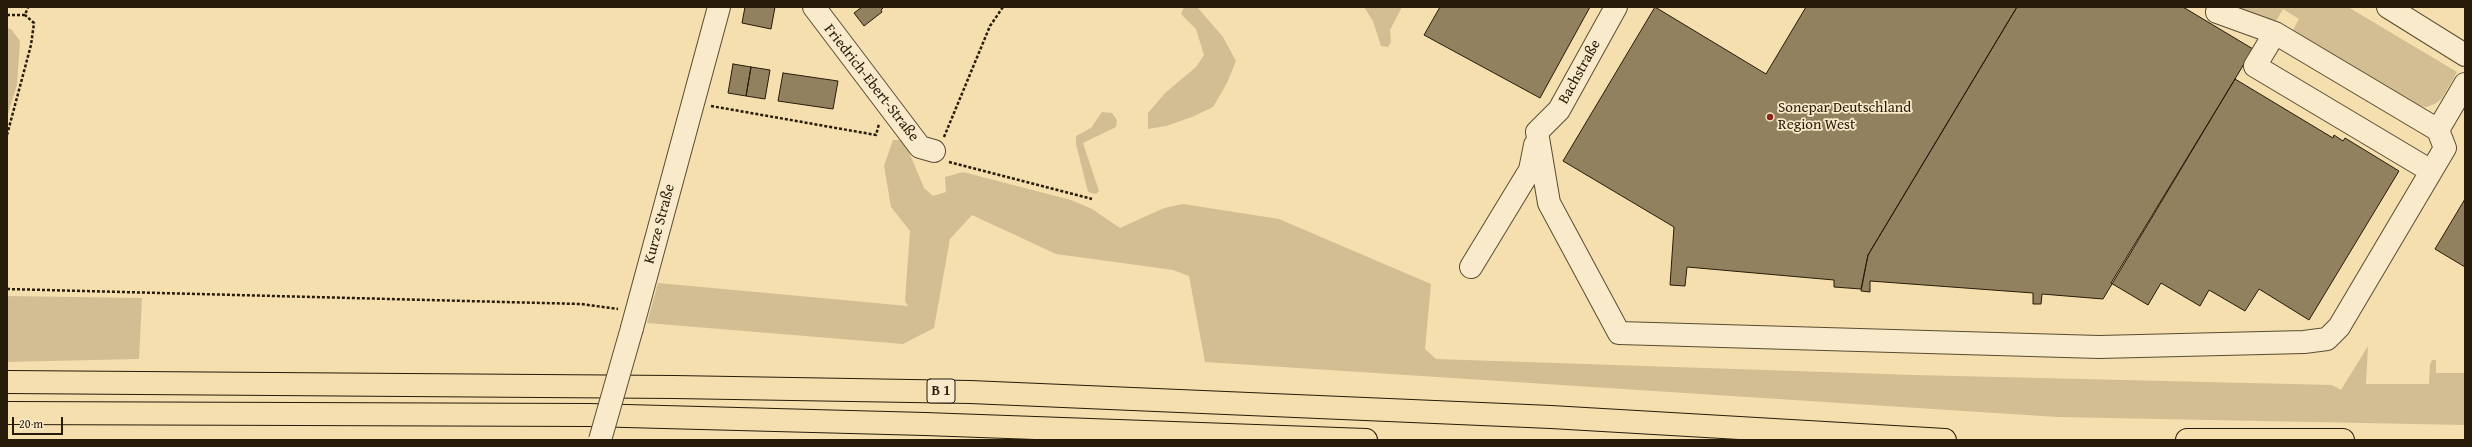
<!DOCTYPE html>
<html>
<head>
<meta charset="utf-8">
<style>
	body { margin:0 }
	#map { position:relative; width:2472px; height:447px; overflow:hidden; background:#f5dfae; font-family:"Gentium Book Plus",serif }
	canvas { display:block }
	.frame { position:absolute; inset:0; border:8px solid #271b0a; pointer-events:none }
	.scale { position:absolute; left:12px; top:417px; width:51px; height:18px; box-sizing:border-box; border:2px solid #271b0a; border-top:0; padding-left:5px; font-size:12px; line-height:14px; white-space:nowrap; color:#271b0a; -webkit-text-stroke:3px #f8eaca; paint-order:stroke }
</style>
</head>
<body>
<div id="map">
<canvas width="2472" height="447"></canvas>
<div class="frame"></div>
<div class="scale">20 m</div>
</div>
<script>
const ctx = document.querySelector('canvas').getContext('2d');
ctx.lineJoin = 'round';
function fill(path, color) {
  ctx.fillStyle = color;
  ctx.fill(path, 'evenodd');
}
function poly(rows) {
  const path = new Path2D();
  for (const r of rows) {
    path.moveTo(r[0], r[1]);
    for (let i = 2; i < r.length; i += 2) path.lineTo(r[i], r[i + 1]);
  }
  return path;
}
function strokePath(path, color, width, dash) {
  ctx.strokeStyle = color;
  ctx.lineWidth = width;
  ctx.lineCap = dash ? 'butt' : 'round';
  ctx.setLineDash(dash || []);
  ctx.stroke(path);
}
function drawText(font, color, halo, rows, align = 'center') {
  ctx.font = font + ' "Gentium Book Plus",serif';
  ctx.lineWidth = 3.5;
  ctx.setLineDash([]);
  ctx.textBaseline = 'middle';
  ctx.strokeStyle = halo;
  ctx.fillStyle = color;
  for (const [text, x, y, turn = 0] of rows) {
    ctx.save();
    ctx.translate(x, y);
    ctx.rotate((+turn || 0) * Math.PI / 180);
    ctx.textAlign = isNaN(turn) ? turn : align;
    if (halo) ctx.strokeText(text, 0, 0);
    ctx.fillText(text, 0, 0);
    ctx.restore();
  }
}
fill(poly([
	[1184,7,1198,8,1223,37,1236,61,1227,83,1213,107,1192,117,1166,126,1148,129,1148,113,1165,93,1196,67,1204,55,1196,29,1181,14],
	[1364,7,1402,7,1390,30,1391,42,1388,47,1381,46,1373,21],
	[2239,7,2348,7,2457,72,2442,98,2435,104,2426,107,2417,105,2414,102,2411,103,2292,32,2299,19,2283,9,2275,23,2237,11],
	[7,28,11,29,20,41,17,85,7,117],
	[1102,112,1112,113,1117,120,1116,127,1083,143,1099,191,1096,194,1088,192,1076,144,1076,136,1091,128],
	[893,140,904,140,924,188,933,196,946,192,945,177,963,172,1071,200,1092,209,1120,228,1164,208,1183,204,1279,219,1431,284,1425,349,1436,359,1915,375,2332,385,2341,390,2368,346,2366,384,2429,384,2430,364,2432,360,2436,360,2436,373,2465,373,2465,425,2057,417,1205,362,1189,276,1173,270,1056,254,972,215,950,239,934,328,903,344,647,323,658,283,908,306,905,301,910,231,891,207,884,166],
	[7,296,142,298,139,359,7,362]
]), '#d2be92');
const building = poly([
	[745,7,775,7,771,29,742,23,745,7],
	[862,7,884,7,881,10,882,12,864,26,854,13,862,7],
	[1440,7,1590,7,1540,98,1424,35,1440,7],
	[1655,7,1766,74,1806,7,2017,7,1868,255,1861,289,1834,287,1834,280,1687,267,1685,286,1670,285,1674,227,1563,161,1655,7],
	[2017,7,2183,7,2253,49,2103,299,2042,294,2041,304,2033,304,2033,293,1870,281,1870,292,1861,291,1868,255,2017,7],
	[733,64,751,67,746,96,728,93,733,64],
	[751,67,770,70,765,99,746,96,751,67],
	[783,73,838,81,833,109,778,101,783,73],
	[2235,79,2333,138,2334,135,2343,141,2345,138,2399,171,2309,320,2259,289,2245,311,2209,290,2200,306,2161,283,2148,305,2111,283,2235,79],
	[2465,199,2465,267,2435,249,2465,199]
]);
fill(building, '#92815f');
strokePath(building, '#271b0a', 1);
const minor = poly([
	[814,7,920,147,934,151],
	[2220,7,2217,12,2275,33],
	[2388,7,2465,55],
	[1537,132,1549,203,1619,333,2099,347,2304,342,2327,339,2339,327,2445,148,2438,130,2465,84],
	[1537,132,1559,110,1616,7],
	[2431,171,2255,66,2275,33,2438,130],
	[1471,267,1530,170,1535,145],
	[632,328,719,7]
]);
const highway = poly([
	[7,382,674,387,970,392,1551,417,1945,440],
	[7,413,589,415,925,424,1366,440],
	[2187,440,2343,440]
]);
strokePath(minor, '#5a4c33', 24);
strokePath(highway, '#271b0a', 24);
strokePath(poly([
	[7,15,25,15,28,7],
	[711,106,876,135,879,124],
	[7,135,31,45,34,23,25,15],
	[944,137,990,26,1003,7],
	[949,162,1092,199],
	[7,289,581,304,618,309]
]), '#271b0a', 2.5, [3, 2]);
strokePath(minor, '#f8eaca', 22);
strokePath(highway, '#f5dfae', 22);
const minorBridge = poly([
	[600,440,632,328]
]);
strokePath(minorBridge, '#5a4c33', 24, []);
strokePath(minorBridge, '#f8eaca', 22);
for (const [x, y, r, color] of [
	[1770,117,4,"#8f2418"]
]) {
  const dot = new Path2D();
  dot.arc(x, y, r, 0, 2 * Math.PI);
  ctx.fillStyle = color;
  ctx.fill(dot);
  strokePath(dot, '#f8eaca', 1.5);
}
for (const [x, y, w] of [
	[941,391,28]
]) {
  const box = new Path2D();
  box.roundRect(x - w / 2, y - 12, w, 24, 3);
  ctx.fillStyle = '#f8eaca';
  ctx.fill(box);
  strokePath(box, '#271b0a', 1);
}
drawText('bold 14px', '#271b0a', null, [
	["B 1",941,391]
]);
drawText('15px', '#271b0a', '#f8eaca', [
	["Bachstraße",1580,72,-61],
	["Friedrich-Ebert-Straße",871,83,52],
	["Kurze Straße",660,224,-75]
]);
drawText('15px', '#271b0a', '#f8eaca', [
	["Sonepar Deutschland",1778,108],
	["Region West",1778,125]
], 'left');
</script>
</body>
</html>
